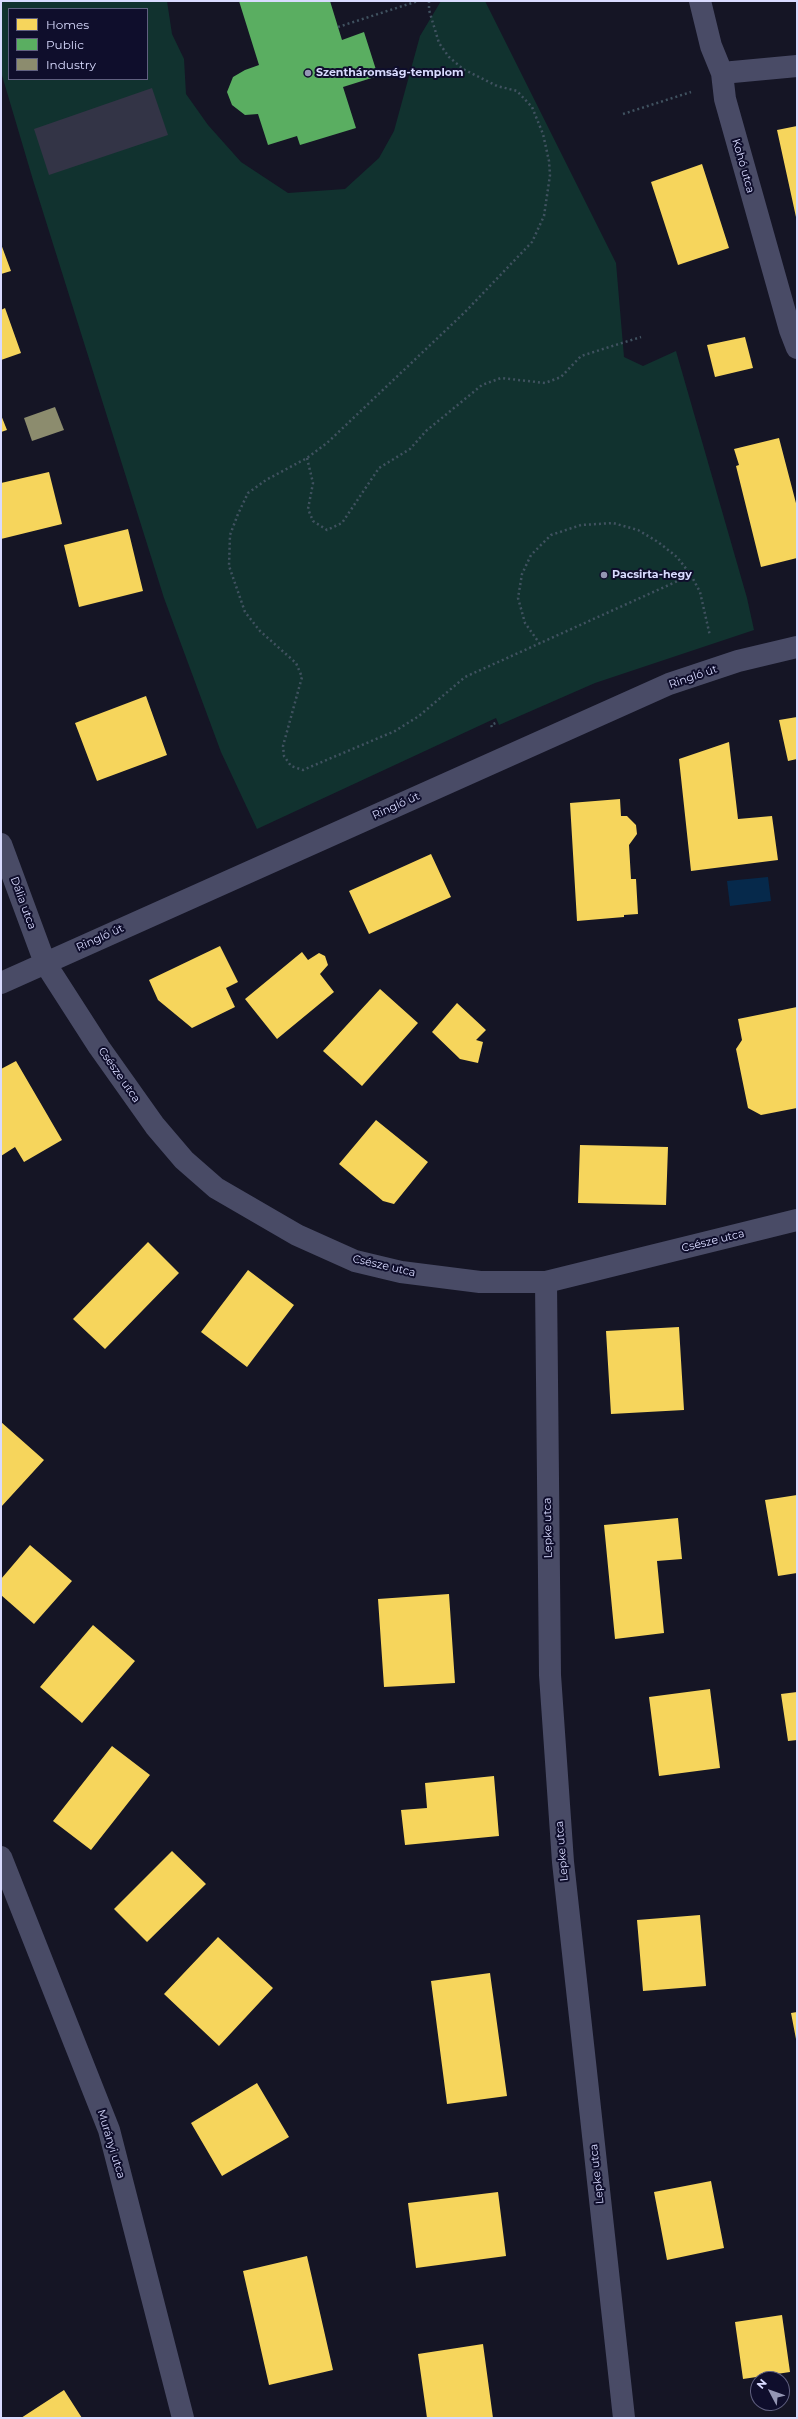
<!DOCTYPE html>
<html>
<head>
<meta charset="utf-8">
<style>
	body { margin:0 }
	#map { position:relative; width:798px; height:2419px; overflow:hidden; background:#151525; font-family:Montserrat,sans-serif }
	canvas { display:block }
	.frame { position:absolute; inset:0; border:2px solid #d9dbff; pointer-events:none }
	.legend { position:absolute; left:8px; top:8px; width:140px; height:72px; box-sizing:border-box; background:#0f0e2c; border:1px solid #606080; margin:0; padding:5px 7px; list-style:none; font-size:12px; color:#d9dbff }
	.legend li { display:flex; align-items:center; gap:8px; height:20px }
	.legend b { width:20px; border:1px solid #606080 }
	.north { position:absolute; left:750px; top:2371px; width:40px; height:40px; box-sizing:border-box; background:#0f0e2c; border:1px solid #606080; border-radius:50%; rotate:311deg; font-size:11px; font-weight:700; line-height:16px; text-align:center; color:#d9dbff }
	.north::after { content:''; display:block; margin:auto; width:14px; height:18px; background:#9496b3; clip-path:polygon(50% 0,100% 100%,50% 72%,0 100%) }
</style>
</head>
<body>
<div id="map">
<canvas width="798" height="2419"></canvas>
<div class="frame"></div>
<ul class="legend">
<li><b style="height:11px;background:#f6d55c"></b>Homes</li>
<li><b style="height:11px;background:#5aae61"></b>Public</li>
<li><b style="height:11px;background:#8c8c6e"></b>Industry</li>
</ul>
<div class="north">N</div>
</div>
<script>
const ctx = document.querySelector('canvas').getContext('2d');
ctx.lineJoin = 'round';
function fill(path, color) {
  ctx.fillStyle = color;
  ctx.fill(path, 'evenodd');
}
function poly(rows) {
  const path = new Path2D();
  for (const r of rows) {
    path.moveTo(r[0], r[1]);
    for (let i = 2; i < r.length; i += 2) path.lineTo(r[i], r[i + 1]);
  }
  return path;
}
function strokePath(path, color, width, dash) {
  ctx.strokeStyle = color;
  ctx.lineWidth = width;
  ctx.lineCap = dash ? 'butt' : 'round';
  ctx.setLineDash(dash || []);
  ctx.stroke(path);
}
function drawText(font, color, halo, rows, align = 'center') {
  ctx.font = font + ' Montserrat,sans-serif';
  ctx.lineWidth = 4;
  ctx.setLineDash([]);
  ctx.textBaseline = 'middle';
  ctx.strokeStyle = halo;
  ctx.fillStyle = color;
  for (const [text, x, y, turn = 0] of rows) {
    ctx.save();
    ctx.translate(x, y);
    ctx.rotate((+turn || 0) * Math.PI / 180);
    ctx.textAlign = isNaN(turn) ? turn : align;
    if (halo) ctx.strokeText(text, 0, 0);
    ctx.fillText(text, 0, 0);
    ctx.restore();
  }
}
fill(poly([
	[1,1,167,1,172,34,184,59,186,94,208,125,241,162,288,193,345,189,379,158,394,131,420,36,441,1,485,1,616,263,624,357,643,366,676,351,747,598,754,630,595,683,499,725,496,718,257,829,221,752,164,598,33,180,1,72],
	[9,9,147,9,147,79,9,79]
]), '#11322f');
fill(poly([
	[768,877,771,901,730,906,727,881]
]), '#06294b');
fill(poly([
	[797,126,797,217,796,217,777,130],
	[702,164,729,248,678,265,651,182],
	[1,244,11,271,1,274],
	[5,308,21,353,1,360,1,310],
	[745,337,753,368,715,377,707,345],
	[1,415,7,430,1,432],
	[779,438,797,507,797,558,761,567,736,466,739,465,734,449],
	[49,472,62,524,1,539,1,483],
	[128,529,143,591,79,607,64,545],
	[146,696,167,755,97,781,75,723],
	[797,717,797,759,788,761,779,720],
	[729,742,738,819,772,816,778,860,691,871,679,759],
	[620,799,621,816,627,816,636,825,637,834,629,845,631,879,636,879,638,914,624,915,624,917,577,921,570,803],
	[431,854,451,897,369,934,349,891],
	[220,946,238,982,226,988,235,1007,192,1028,158,1000,149,980],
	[302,952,308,960,319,953,325,956,328,965,320,974,334,992,277,1039,245,999],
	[380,989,418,1023,362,1086,323,1051],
	[457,1003,486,1030,476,1040,483,1042,478,1063,460,1059,432,1032],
	[797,1007,797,1108,761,1115,748,1108,736,1049,742,1040,738,1019],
	[16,1061,62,1140,24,1162,15,1147,1,1156,1,1069],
	[376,1120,428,1162,394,1204,383,1201,339,1164],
	[580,1145,668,1147,666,1205,578,1203],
	[148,1242,179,1273,105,1349,73,1319],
	[248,1270,294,1305,247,1367,201,1332],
	[679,1327,684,1410,611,1414,606,1331],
	[1,1422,44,1460,1,1507],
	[797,1495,797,1573,778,1576,765,1500],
	[678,1518,682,1559,657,1561,664,1633,615,1639,604,1525],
	[30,1545,72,1581,34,1624,1,1595,1,1579],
	[449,1594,455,1683,384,1687,378,1599],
	[93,1625,135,1661,82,1723,40,1687],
	[710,1689,720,1768,659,1776,649,1697],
	[797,1692,797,1740,788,1741,781,1694],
	[112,1746,150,1775,91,1850,53,1821],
	[494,1776,499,1836,405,1845,401,1810,427,1808,425,1783],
	[172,1851,206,1884,147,1942,114,1909],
	[700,1915,706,1986,643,1991,637,1920],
	[218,1937,273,1988,219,2046,164,1994],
	[490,1973,507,2096,447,2104,431,1981],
	[797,2012,797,2039,796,2039,791,2013],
	[257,2083,289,2137,222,2176,191,2123],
	[711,2181,724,2248,667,2260,654,2192],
	[498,2192,506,2256,416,2268,408,2203],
	[307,2256,333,2370,269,2385,243,2271],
	[782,2315,790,2372,743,2379,735,2322],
	[483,2344,493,2418,427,2418,418,2354],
	[64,2390,82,2418,21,2418]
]), '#f6d55c');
fill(poly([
	[239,1,330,1,342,40,364,32,378,76,343,87,356,128,300,145,297,136,268,145,258,114,245,115,232,105,227,92,233,77,245,70,259,65]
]), '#5aae61');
fill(poly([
	[55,407,64,430,32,441,24,418]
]), '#8c8c6e');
fill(poly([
	[152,88,168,135,49,175,34,129]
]), '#333446');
strokePath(poly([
	[429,1,429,10,439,43,449,57,463,69,497,86,517,91,532,107,543,134,549,161,550,175,544,216,532,242,465,312,327,443,307,458,266,480,248,493,238,514,230,535,229,566,245,612,260,631,296,663,302,677,283,746,284,756,291,766,303,770,395,731,419,716,465,677,691,575],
	[338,27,418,1],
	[623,114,691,92],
	[307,458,313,483,308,509,313,521,327,530,342,523,379,468,410,449,426,431,482,385,501,378,545,383,561,377,581,356,641,337],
	[540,644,525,623,518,598,522,574,531,555,551,535,581,525,613,523,638,530,658,542,677,557,691,575,700,592,710,636],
	[492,727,491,725,498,722]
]), '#405260', 2.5, [2, 3]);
strokePath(poly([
	[700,1,711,46,722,73,725,99,790,330,797,348],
	[722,73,797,66],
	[1,844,45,963,99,1047,155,1126,184,1160,216,1188,297,1235,355,1261,401,1272,480,1282,546,1282,797,1220],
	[1,983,669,684,738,661,797,647],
	[546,1282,550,1675,563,1862,624,2418],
	[1,1857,109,2130,183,2418]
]), '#494b66', 22);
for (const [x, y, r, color] of [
	[308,73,4,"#9496b3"],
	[604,575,4,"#9496b3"]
]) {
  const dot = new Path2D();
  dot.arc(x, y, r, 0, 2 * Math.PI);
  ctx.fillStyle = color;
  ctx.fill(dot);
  strokePath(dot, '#0f0e2c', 1.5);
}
drawText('bold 11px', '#d9dbff', '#0f0e2c', [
	["Szentháromság-templom",316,73],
	["Pacsirta-hegy",612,575]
], 'left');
drawText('11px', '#d9dbff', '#0f0e2c', [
	["Kohó utca",743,166,74],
	["Ringló út",693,677,-19],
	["Ringló út",396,806,-24],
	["Dália utca",23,903,70],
	["Ringló út",100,938,-24],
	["Csésze utca",119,1075,55],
	["Csésze utca",713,1241,-14],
	["Csésze utca",384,1266,13],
	["Lepke utca",548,1528,-91],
	["Lepke utca",562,1851,-95],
	["Murányi utca",111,2144,73],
	["Lepke utca",597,2174,-96]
]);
</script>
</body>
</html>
